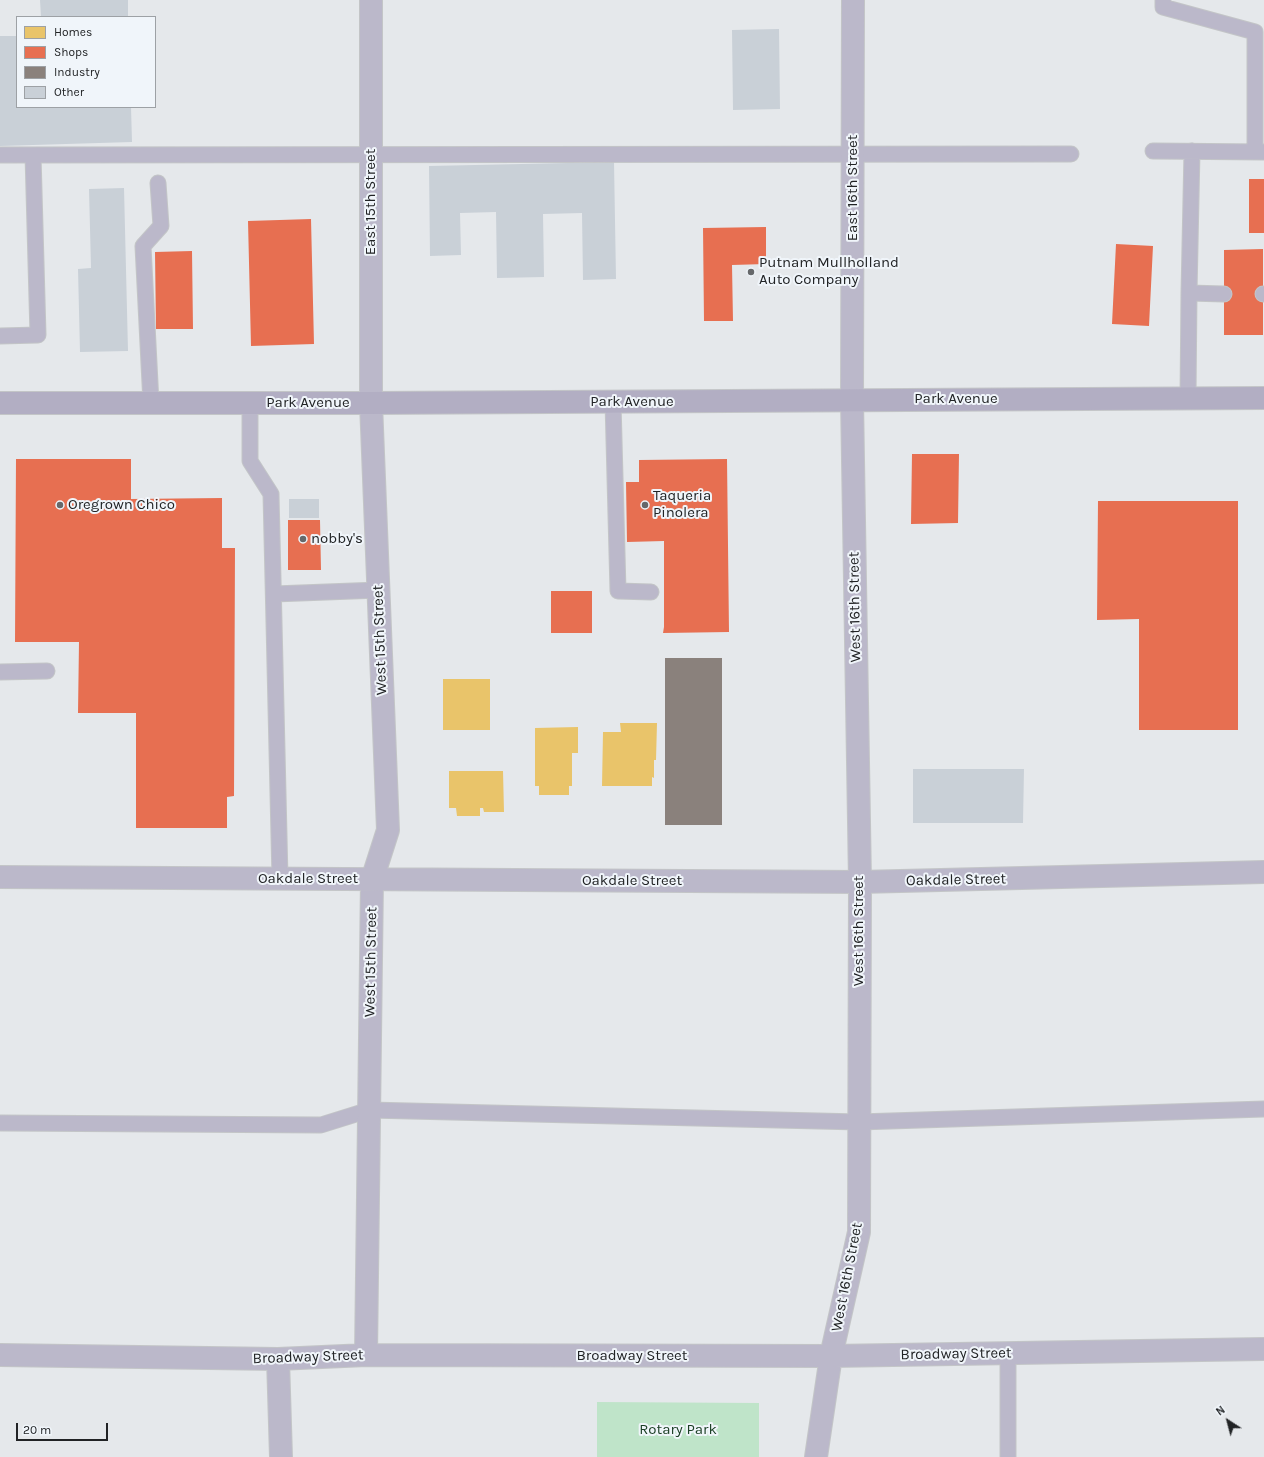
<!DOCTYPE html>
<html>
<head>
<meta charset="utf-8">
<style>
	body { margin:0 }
	#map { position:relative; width:1264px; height:1457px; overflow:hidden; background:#e5e8eb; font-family:Karla,sans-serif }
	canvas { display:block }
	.legend { position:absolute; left:16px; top:16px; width:140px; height:92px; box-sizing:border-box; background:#f0f5fa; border:1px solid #9da1a5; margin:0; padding:5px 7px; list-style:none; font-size:12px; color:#212325 }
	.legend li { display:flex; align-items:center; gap:8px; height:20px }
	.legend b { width:20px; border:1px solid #9da1a5 }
	.north { position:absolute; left:1208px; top:1401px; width:40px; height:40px; -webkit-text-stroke:3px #f0f5fa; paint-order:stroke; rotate:324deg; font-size:11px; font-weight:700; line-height:16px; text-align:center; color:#212325 }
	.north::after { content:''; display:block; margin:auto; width:14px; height:18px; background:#212325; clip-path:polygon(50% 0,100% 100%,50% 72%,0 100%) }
	.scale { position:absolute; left:16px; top:1423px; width:92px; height:18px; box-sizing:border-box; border:2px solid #212325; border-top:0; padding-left:5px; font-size:12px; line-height:14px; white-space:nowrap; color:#212325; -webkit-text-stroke:3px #f0f5fa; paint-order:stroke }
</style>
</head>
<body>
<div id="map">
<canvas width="1264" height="1457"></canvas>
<ul class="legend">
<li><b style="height:11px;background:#e9c46a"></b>Homes</li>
<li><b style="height:11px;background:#e76f51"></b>Shops</li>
<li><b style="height:11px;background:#8a817c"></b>Industry</li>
<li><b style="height:11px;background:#c9d0d7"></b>Other</li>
</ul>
<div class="north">N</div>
<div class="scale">20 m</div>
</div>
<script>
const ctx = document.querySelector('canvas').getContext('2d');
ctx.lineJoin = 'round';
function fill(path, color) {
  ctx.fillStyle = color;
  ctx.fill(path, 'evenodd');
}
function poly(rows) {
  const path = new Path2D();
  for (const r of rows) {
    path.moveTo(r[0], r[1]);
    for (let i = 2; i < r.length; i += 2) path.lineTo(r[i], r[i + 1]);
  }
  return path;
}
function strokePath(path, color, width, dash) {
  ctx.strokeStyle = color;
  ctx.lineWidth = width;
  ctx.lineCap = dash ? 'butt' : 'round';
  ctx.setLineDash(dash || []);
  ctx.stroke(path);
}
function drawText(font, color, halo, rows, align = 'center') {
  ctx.font = font + ' Karla,sans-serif';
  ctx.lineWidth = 4;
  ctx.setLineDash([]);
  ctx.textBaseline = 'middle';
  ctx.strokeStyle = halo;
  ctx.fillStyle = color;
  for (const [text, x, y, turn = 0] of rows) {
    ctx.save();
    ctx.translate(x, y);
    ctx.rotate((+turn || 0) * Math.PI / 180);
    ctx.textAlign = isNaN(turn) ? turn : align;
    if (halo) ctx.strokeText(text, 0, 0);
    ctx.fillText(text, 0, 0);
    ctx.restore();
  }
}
fill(poly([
	[597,1402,759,1403,759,1457,597,1457]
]), '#bfe4c9');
fill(poly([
	[443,679,490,679,490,730,443,730],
	[620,723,657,723,656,760,654,760,654,778,652,777,652,786,602,786,603,732,621,732],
	[578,727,578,753,572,753,572,786,569,786,569,795,539,795,539,786,535,786,535,728],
	[449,771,503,771,504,812,484,812,483,808,480,808,480,816,457,816,456,808,449,808]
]), '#e9c46a');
fill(poly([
	[1249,179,1264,179,1264,233,1249,233],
	[311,219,314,344,251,346,248,221],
	[766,227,766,264,732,265,733,321,704,321,703,228],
	[1116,244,1153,246,1149,326,1112,324],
	[1263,249,1263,335,1224,335,1224,250],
	[192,251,193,329,156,329,155,252],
	[912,454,959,454,958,523,911,524],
	[16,459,131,459,131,499,222,498,222,548,235,548,234,796,227,797,227,828,136,828,136,713,78,713,79,642,15,642],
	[727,459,729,632,663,633,664,627,664,541,627,542,626,482,639,482,639,460],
	[1098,501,1238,501,1238,730,1139,730,1139,619,1097,620],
	[288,520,320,520,321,570,288,570],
	[551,591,592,591,592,633,551,633]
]), '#e76f51');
fill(poly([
	[665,658,722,658,722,825,665,825]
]), '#8a817c');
fill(poly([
	[40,0,128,0,128,17,41,17],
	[779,29,780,109,733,110,732,30],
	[0,36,17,36,17,107,131,107,132,142,0,146],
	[614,162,616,279,583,280,582,213,543,214,544,277,497,278,496,212,460,213,461,255,430,256,429,166],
	[124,188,128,351,80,352,78,269,91,268,89,189],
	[289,499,319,499,319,518,289,518],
	[913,769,1024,769,1023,823,913,823]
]), '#c9d0d7');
const lane = poly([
	[1163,0,1163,7,1255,32,1255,152],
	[1153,151,1264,152],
	[0,155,1071,154],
	[1189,293,1192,151],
	[1263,294,1264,294],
	[0,336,38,335,33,155],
	[1188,398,1189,293,1224,294],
	[613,402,618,591,651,592],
	[151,403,143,246,161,226,158,183],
	[250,403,250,461,271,494,280,879],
	[274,594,379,590],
	[0,672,47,671],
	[0,1123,321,1125,369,1110,859,1122,1264,1109],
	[1008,1457,1008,1353]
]);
const street = poly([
	[0,877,860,882,1264,872],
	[0,1355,278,1359,366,1355,831,1356,1264,1349],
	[366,1355,372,880,388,830,371,403,371,0],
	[278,1359,281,1457],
	[816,1457,831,1356,859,1232,860,882,852,400,853,0]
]);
const secondary = poly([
	[0,403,371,403,1264,398]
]);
strokePath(lane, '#c3c5c7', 17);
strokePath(street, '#c3c5c7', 24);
strokePath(secondary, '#c3c5c7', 24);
strokePath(lane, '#bbb8ca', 15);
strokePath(street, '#bbb8ca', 22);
strokePath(secondary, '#b2aec3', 22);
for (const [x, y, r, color] of [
	[751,272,4,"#66686a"],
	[60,505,4,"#66686a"],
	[645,505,4,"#66686a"],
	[303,539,4,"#66686a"]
]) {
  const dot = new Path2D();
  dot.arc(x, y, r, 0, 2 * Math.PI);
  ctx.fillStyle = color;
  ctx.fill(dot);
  strokePath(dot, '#f0f5fa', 1.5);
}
drawText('15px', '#212325', '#f0f5fa', [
	["East 16th Street",853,188,-90],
	["East 15th Street",371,202,-90],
	["Park Avenue",956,399],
	["Park Avenue",632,402],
	["Park Avenue",308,403],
	["West 16th Street",855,607,-91],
	["West 15th Street",380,640,-92],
	["Oakdale Street",308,879],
	["Oakdale Street",956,880,-1],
	["Oakdale Street",632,881],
	["West 16th Street",859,931,-90],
	["West 15th Street",371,962,-89],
	["West 16th Street",847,1277,-79],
	["Broadway Street",956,1354,-1],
	["Broadway Street",632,1356],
	["Broadway Street",308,1357,-2]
]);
drawText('15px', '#212325', '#f0f5fa', [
	["Putnam Mullholland",759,263],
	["Auto Company",759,280],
	["Taqueria",653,496],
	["Pinolera",653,513],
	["Oregrown Chico",68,505],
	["nobby's",311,539]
], 'left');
drawText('15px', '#1c4026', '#f0f5fa', [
	["Rotary Park",678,1430]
]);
</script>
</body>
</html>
